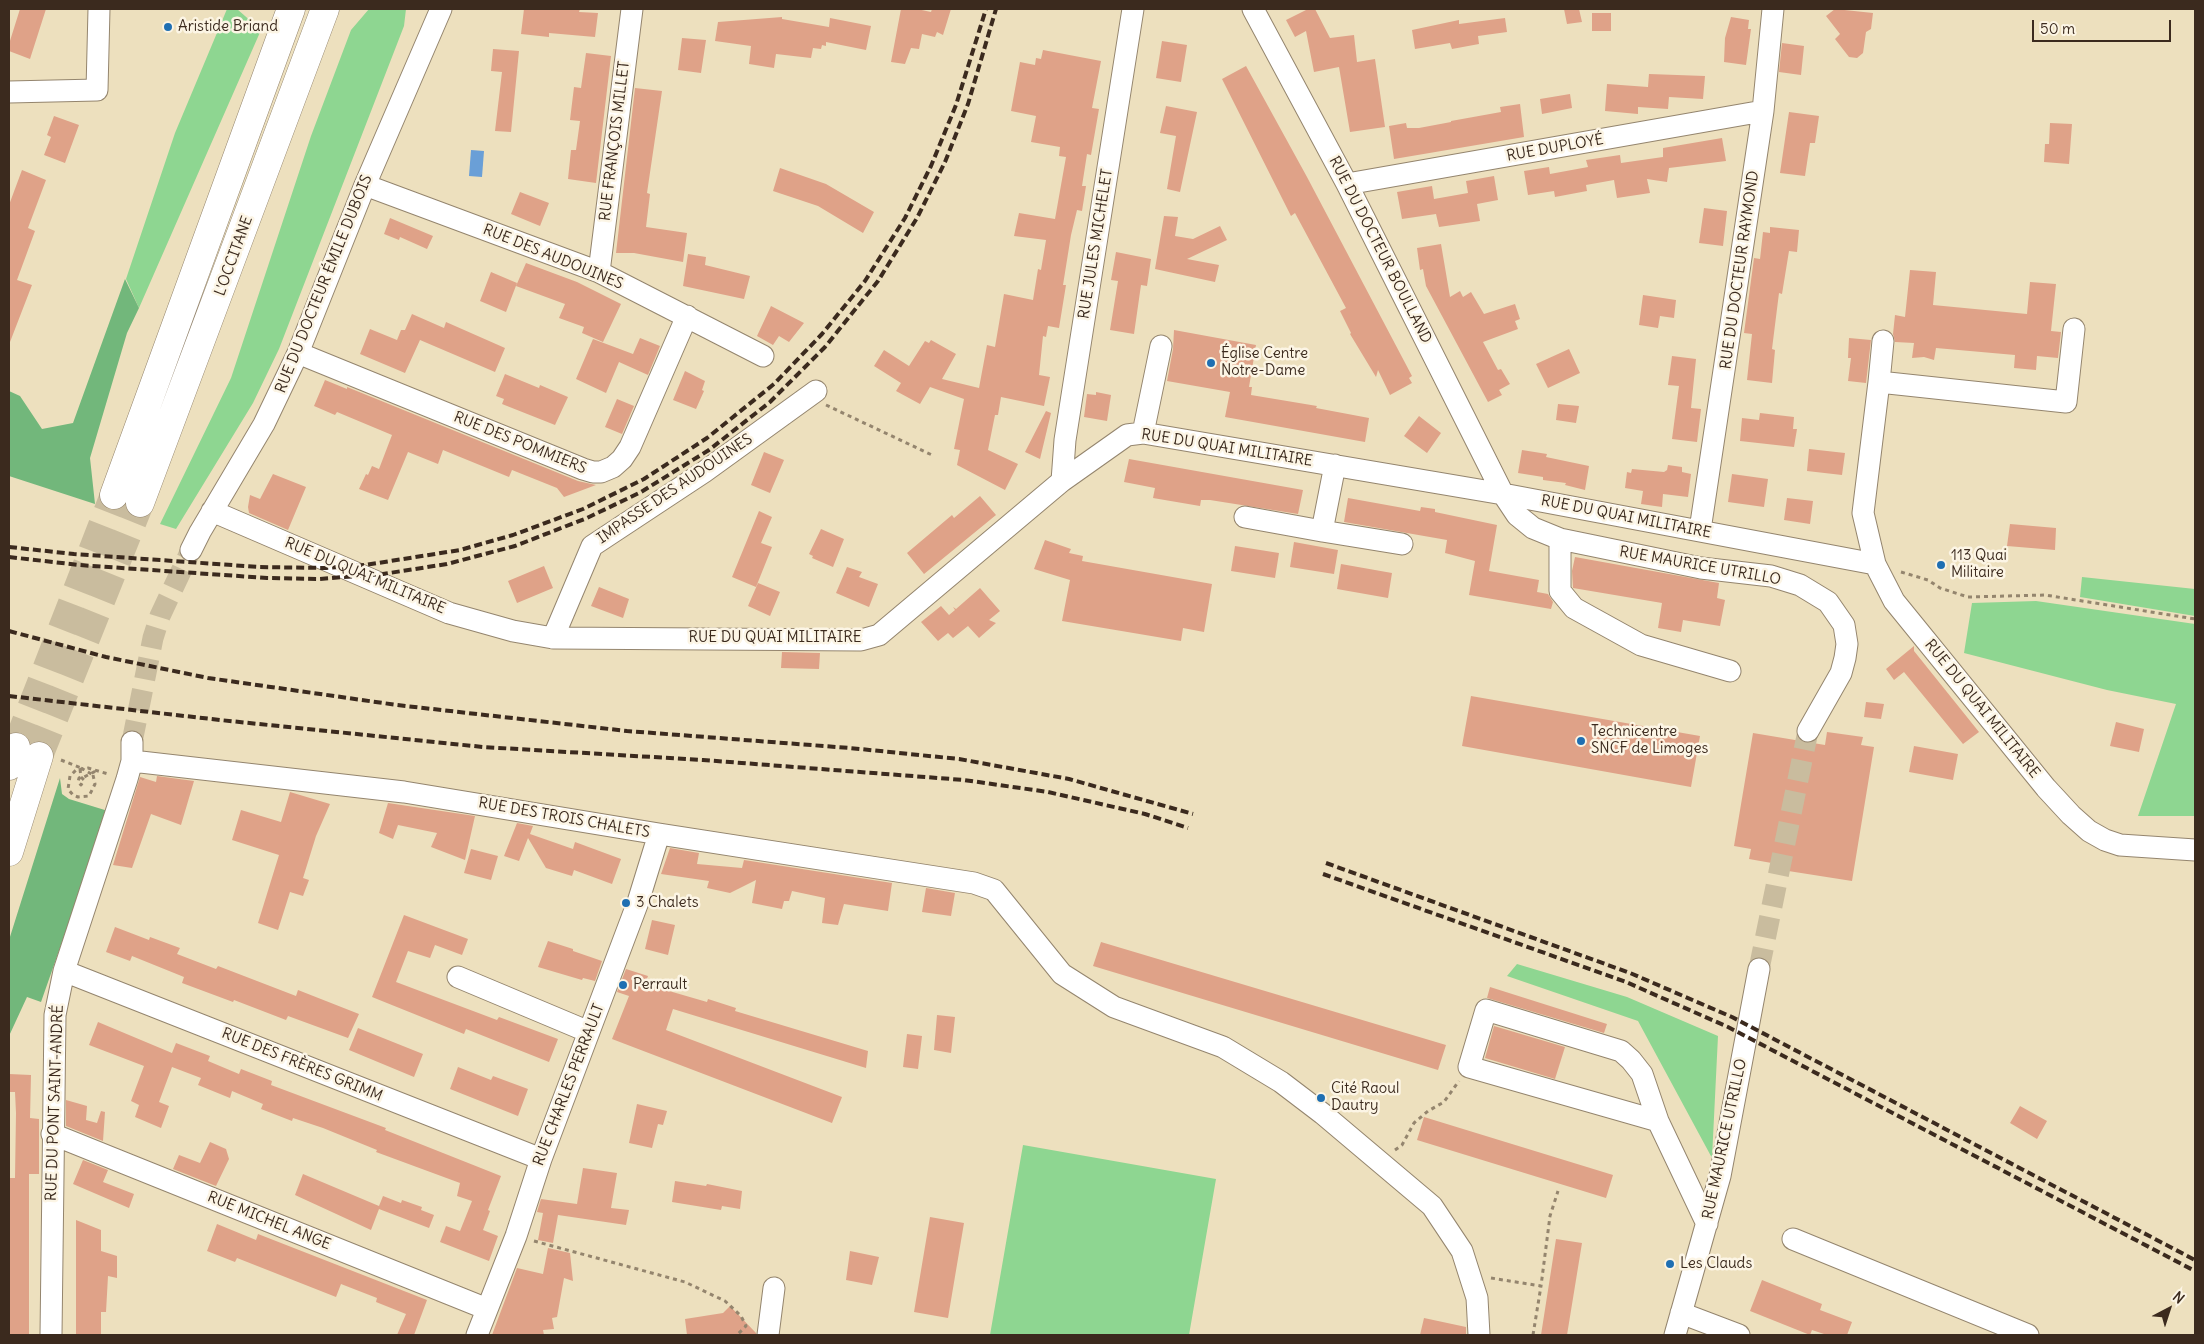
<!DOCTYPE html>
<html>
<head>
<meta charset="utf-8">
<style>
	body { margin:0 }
	#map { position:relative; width:2204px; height:1344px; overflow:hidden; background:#ede0be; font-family:Delius,sans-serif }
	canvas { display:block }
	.frame { position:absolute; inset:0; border:10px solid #3b2a1e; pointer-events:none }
	.north { position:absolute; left:2144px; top:1284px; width:50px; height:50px; -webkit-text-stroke:4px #fcf5e5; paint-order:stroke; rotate:40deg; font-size:14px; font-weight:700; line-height:20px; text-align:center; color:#3b2a1e }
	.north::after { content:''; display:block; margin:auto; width:18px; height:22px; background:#3b2a1e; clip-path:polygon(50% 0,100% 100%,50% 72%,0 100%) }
	.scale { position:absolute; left:2032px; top:20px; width:139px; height:22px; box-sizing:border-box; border:2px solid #3b2a1e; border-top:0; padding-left:6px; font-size:15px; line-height:18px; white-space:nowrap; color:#3b2a1e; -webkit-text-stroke:4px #fcf5e5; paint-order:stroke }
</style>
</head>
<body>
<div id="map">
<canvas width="2204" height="1344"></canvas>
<div class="frame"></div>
<div class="north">N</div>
<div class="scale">50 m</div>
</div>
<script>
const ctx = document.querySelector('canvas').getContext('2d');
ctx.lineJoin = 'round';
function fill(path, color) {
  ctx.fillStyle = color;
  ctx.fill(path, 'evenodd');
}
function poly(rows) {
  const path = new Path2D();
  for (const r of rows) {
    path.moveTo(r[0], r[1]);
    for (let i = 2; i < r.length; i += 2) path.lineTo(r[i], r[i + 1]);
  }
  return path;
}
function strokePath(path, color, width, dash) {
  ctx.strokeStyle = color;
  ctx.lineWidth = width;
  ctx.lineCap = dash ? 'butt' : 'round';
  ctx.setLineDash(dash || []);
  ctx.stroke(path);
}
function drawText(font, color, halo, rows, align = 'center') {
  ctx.font = font + ' Delius,sans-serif';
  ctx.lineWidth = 5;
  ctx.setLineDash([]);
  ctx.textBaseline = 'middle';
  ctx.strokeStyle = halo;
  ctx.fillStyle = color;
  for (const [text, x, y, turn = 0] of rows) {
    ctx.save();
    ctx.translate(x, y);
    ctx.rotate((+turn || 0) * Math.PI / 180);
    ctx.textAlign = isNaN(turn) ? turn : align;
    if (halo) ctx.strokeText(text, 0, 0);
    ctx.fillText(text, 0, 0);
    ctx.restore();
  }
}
fill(poly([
	[227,9,237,9,261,30,139,308,126,279,175,133],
	[369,9,406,9,404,26,279,349,253,403,176,529,160,524,231,378,311,136,351,30],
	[2082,577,2195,589,2195,616,2080,597],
	[2036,601,2195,624,2195,816,2138,816,2176,704,2107,690,1964,653,1972,603],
	[1517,964,1627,997,1718,1036,1712,1158,1638,1021,1507,976],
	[1023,1145,1216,1179,1189,1335,990,1335]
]), '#8ed691');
fill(poly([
	[125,279,139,308,127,333,90,458,95,504,9,476,9,391,20,396,42,429,73,423],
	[60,778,62,794,69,799,108,811,41,1002,27,997,9,1036,9,940]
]), '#72b77b');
fill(poly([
	[471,150,484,151,482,177,469,176]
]), '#6a9fd7');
fill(poly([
	[20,9,46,9,30,59,9,51,9,44],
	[524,9,580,9,579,12,598,13,595,37,549,33,549,37,521,34],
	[901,9,917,9,931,12,932,9,951,9,943,35,937,32,935,37,922,34,919,49,911,48,905,64,891,62],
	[1308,9,1315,9,1330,38,1354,35,1357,62,1375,59,1385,127,1350,132,1339,67,1314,72,1306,31,1295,37,1286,20],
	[1564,9,1579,9,1582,22,1567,24],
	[1835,9,1873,13,1871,29,1866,32,1863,53,1857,58,1849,57,1835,39,1840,34,1826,16],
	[1592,13,1611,13,1611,31,1592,31],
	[782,17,782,19,829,27,830,18,871,26,866,50,826,42,826,46,822,45,821,49,813,48,811,58,776,54,774,68,749,64,751,46,715,41,718,22],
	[1731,17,1749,20,1748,29,1751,29,1746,65,1724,62,1725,38],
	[1505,18,1507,32,1478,36,1479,44,1452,49,1450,43,1415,49,1412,30,1459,20,1459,24],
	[682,38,706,40,701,73,678,70],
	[1162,41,1187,45,1181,82,1156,78],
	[1782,43,1804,46,1801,75,1779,72],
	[493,49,519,51,511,132,495,131,502,72,491,71],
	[1043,50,1101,61,1092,108,1099,109,1091,155,1087,154,1082,186,1086,186,1082,211,1077,210,1071,235,1063,285,1066,285,1059,328,1048,326,1046,337,1043,336,1039,375,1050,377,1044,406,1001,397,998,415,995,415,988,450,1018,464,1005,490,957,465,960,450,954,449,964,399,930,387,920,404,896,391,901,383,874,366,884,350,909,366,925,341,929,343,931,340,956,354,942,379,979,388,987,345,995,347,1004,294,1033,300,1038,269,1041,270,1046,240,1014,236,1019,213,1055,219,1066,157,1059,156,1060,147,1031,142,1036,116,1011,111,1020,62,1035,65,1036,58,1041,59],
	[586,53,611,56,596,183,568,179,571,150,576,150,580,121,570,120,574,87,581,88],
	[1246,66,1307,177,1412,376,1409,378,1412,383,1390,395,1378,370,1376,377,1350,334,1351,333,1340,311,1346,308,1295,213,1291,216,1222,79],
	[1649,74,1705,76,1703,99,1669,97,1668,109,1638,107,1638,114,1605,111,1607,84,1648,87],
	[635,88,662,91,647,193,650,194,646,227,687,233,683,262,634,253,616,253],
	[1570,94,1572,108,1542,114,1540,99],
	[1520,104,1524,137,1394,159,1389,126,1406,123,1407,128,1419,128,1451,122,1451,121,1501,112,1500,107],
	[1166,106,1197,112,1180,192,1167,189,1176,136,1160,133],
	[1789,112,1819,116,1815,143,1810,143,1805,176,1780,173],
	[54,116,79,125,65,163,44,155,51,137,47,135],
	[2050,123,2072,124,2069,164,2044,162,2045,144,2049,144],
	[1722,138,1726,161,1669,168,1667,182,1647,179,1650,193,1617,198,1614,180,1586,185,1587,191,1555,197,1554,191,1528,195,1524,171,1549,167,1550,174,1588,167,1586,160,1620,155,1621,163,1663,157,1663,148],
	[780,168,826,184,874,212,863,233,818,206,773,191],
	[22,170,46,180,28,228,35,231,17,280,32,285,10,342,9,205],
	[1494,176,1498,200,1477,204,1480,221,1439,227,1436,214,1402,219,1397,192,1432,186,1434,199,1468,193,1466,181],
	[520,192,549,203,540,226,511,214],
	[1704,208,1727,211,1723,246,1699,243],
	[1164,216,1178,217,1175,236,1193,239,1220,226,1227,240,1187,259,1219,265,1215,282,1155,269],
	[390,218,433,236,427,249,400,237,399,240,384,234],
	[1770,227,1799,230,1797,252,1789,251,1782,294,1779,293,1772,349,1775,350,1772,383,1747,380,1752,334,1744,333,1754,258,1760,259,1763,232,1770,233],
	[1441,244,1450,297,1460,291,1463,297,1471,292,1484,314,1515,304,1520,319,1515,321,1518,329,1483,342,1498,370,1501,369,1510,384,1499,390,1502,395,1488,402,1426,286,1423,269,1420,270,1417,248],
	[1116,252,1151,259,1147,286,1141,285,1134,334,1110,330,1118,281,1111,280],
	[688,254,706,257,705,265,750,276,744,299,683,286],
	[526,263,577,282,621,304,603,342,582,333,584,327,559,318,565,304,516,286],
	[1910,270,1936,272,1933,305,2027,314,2030,282,2056,284,2051,331,2061,332,2058,358,2037,356,2036,370,2014,368,2015,355,1936,348,1934,360,1924,357,1912,358,1914,343,1895,342,1893,334,1895,315,1905,317],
	[491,272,517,283,506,312,480,301],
	[1643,295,1676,300,1674,318,1660,316,1658,328,1639,325],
	[771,306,804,323,789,342,779,336,773,345,757,336],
	[412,314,444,328,446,322,505,348,495,372,420,340,405,373,360,354,370,329,397,340,401,330,405,330],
	[1174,330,1256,345,1249,387,1252,387,1251,395,1317,406,1316,408,1369,418,1365,442,1225,417,1230,392,1167,381,1173,349],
	[640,338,660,346,648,375,619,362,606,393,576,379,593,339,633,354],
	[1849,338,1871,340,1866,383,1848,381,1851,358,1848,358],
	[1569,349,1580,373,1548,388,1536,364],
	[1672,356,1696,359,1691,408,1701,409,1697,442,1672,439,1679,386,1668,385],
	[685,371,705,381,702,390,704,391,696,409,673,400],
	[505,374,539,388,540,385,568,397,555,425,502,404,504,399,496,396],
	[325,380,347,389,347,387,578,481,596,485,564,497,557,488,512,470,509,477,443,450,438,464,408,452,388,500,359,489,366,474,368,475,372,466,379,469,392,435,337,412,335,415,314,406],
	[1096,392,1111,395,1107,421,1084,417,1087,394,1096,395],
	[617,399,634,406,622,434,605,427],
	[1558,404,1579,406,1576,423,1556,420],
	[1046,411,1051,413,1040,459,1025,452],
	[1760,413,1794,417,1793,429,1797,429,1794,447,1740,441,1742,418,1759,420],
	[1419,416,1441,433,1427,453,1404,436],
	[1809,449,1845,453,1842,475,1807,471],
	[1522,450,1547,454,1546,457,1589,466,1585,490,1565,485,1566,483,1543,480,1543,477,1518,473],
	[764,452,784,460,770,493,751,485],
	[1129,459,1303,490,1298,514,1210,500,1201,500,1200,506,1153,498,1155,488,1124,482],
	[1668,465,1682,467,1682,472,1691,474,1688,497,1663,494,1662,507,1641,504,1643,491,1625,488,1627,472,1631,473,1632,469,1664,472,1667,470],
	[273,474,306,487,288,530,249,513,248,507,250,495,260,499],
	[1732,474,1768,479,1764,507,1728,502],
	[980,496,996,515,924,574,907,553,952,515,954,518],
	[1348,498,1420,511,1421,507,1435,509,1435,512,1497,525,1489,571,1539,580,1537,592,1548,594,1553,602,1551,609,1469,595,1475,561,1445,553,1447,540,1344,522],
	[1787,498,1813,501,1810,524,1784,520],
	[759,511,772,517,761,543,772,547,756,587,732,577],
	[2010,524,2056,528,2055,550,2007,546],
	[821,529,844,539,833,567,812,558,813,556,809,554],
	[1045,540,1071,549,1069,553,1083,556,1082,561,1212,584,1204,632,1183,628,1181,641,1062,621,1070,580,1034,569],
	[1294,542,1338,550,1334,574,1290,567],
	[1235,546,1279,553,1275,578,1231,571],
	[1575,557,1719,583,1717,598,1725,600,1720,626,1683,620,1681,632,1658,628,1662,603,1573,588,1572,571],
	[1341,564,1392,573,1388,598,1337,589],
	[544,566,553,588,517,603,508,581],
	[847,567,862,572,859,577,878,584,869,607,836,593],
	[758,583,780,592,770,616,748,606],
	[599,587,629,599,623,618,591,606],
	[980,588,1000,611,989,620,996,623,979,638,968,626,953,638,948,633,938,641,921,622,941,606,949,615,955,610,953,607,956,609],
	[1914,646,1914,651,1979,732,1963,744,1904,672,1894,680,1886,669],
	[782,652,820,653,819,669,781,668],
	[1471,696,1700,736,1691,787,1462,746],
	[1866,702,1884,704,1881,719,1864,717],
	[2116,722,2144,729,2139,752,2110,746],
	[1827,732,1863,737,1861,745,1874,747,1852,881,1782,870,1783,865,1749,859,1751,849,1734,846,1753,733,1825,745],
	[1914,746,1958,754,1953,780,1909,772],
	[157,776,194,781,181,825,151,814,132,868,113,865,140,777,156,782],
	[290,792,330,804,316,836,303,878,309,880,303,896,290,892,278,930,258,923,279,855,232,840,241,810,281,822],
	[388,803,475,816,465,860,431,847,437,833,398,825,393,839,379,833],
	[517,823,533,826,530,834,573,849,575,842,621,859,612,884,574,870,572,876,546,868,528,838,519,861,504,856],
	[670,848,699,853,697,864,742,868,744,860,892,883,888,911,844,904,838,925,822,923,825,898,792,891,789,901,784,901,782,909,752,903,756,880,730,893,707,888,709,881,661,874],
	[471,849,498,856,491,880,464,873],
	[926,888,955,893,951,916,922,912],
	[404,915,468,939,462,955,435,945,430,958,408,951,396,982,497,1020,499,1017,558,1039,549,1062,466,1029,464,1034,372,997],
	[652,920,675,925,668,955,645,949],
	[115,927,149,940,150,937,180,948,177,954,216,969,218,966,296,996,298,990,359,1014,348,1038,288,1016,286,1020,234,1000,233,1002,182,983,184,977,132,956,130,961,106,952],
	[548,941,573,949,573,951,602,961,595,981,583,978,582,980,538,967],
	[1101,942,1446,1045,1438,1070,1093,966],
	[626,969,648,976,645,984,707,1002,708,999,736,1008,735,1011,868,1051,866,1068,673,1009,666,1030,842,1097,832,1123,612,1039,629,996,617,992],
	[1490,987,1607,1024,1604,1033,1487,998],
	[937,1015,955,1017,951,1053,934,1050],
	[98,1022,172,1053,176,1043,210,1056,208,1061,239,1074,241,1069,272,1081,271,1085,386,1128,385,1130,501,1176,488,1210,490,1211,483,1230,498,1236,489,1261,440,1242,446,1226,460,1231,472,1201,457,1196,460,1183,376,1152,377,1150,323,1128,293,1118,292,1121,261,1109,263,1104,232,1091,230,1098,198,1085,201,1078,172,1067,159,1102,169,1106,161,1128,135,1117,139,1105,131,1101,144,1066,89,1045],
	[1494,1026,1565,1047,1555,1079,1485,1058],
	[358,1028,423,1054,414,1077,349,1050],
	[907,1034,922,1036,918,1069,903,1067],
	[458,1067,491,1080,493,1076,528,1089,518,1116,450,1089],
	[9,1074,31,1075,30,1118,39,1119,39,1174,29,1174,29,1335,9,1335,9,1178,15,1178,16,1113,15,1092,9,1092],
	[66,1100,87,1106,86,1120,97,1123,101,1111,105,1112,103,1141,66,1126],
	[637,1104,667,1111,663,1125,658,1124,652,1148,629,1143],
	[2020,1106,2047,1121,2037,1139,2010,1123],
	[1424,1117,1613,1175,1606,1198,1417,1140],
	[210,1142,226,1149,229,1159,216,1186,173,1169,179,1155,200,1163],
	[83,1160,108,1170,103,1182,134,1194,129,1208,73,1184],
	[583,1168,617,1173,611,1208,629,1210,626,1225,558,1215,553,1243,538,1240,543,1213,537,1212,541,1199,577,1204],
	[303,1174,379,1206,383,1196,401,1203,402,1200,422,1207,421,1210,434,1215,429,1228,379,1209,371,1230,295,1195],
	[675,1181,706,1186,707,1184,742,1191,740,1209,722,1206,721,1210,672,1202],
	[930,1217,964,1223,948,1318,914,1312],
	[76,1220,101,1230,101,1251,117,1256,117,1278,108,1276,106,1312,101,1312,101,1335,76,1335],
	[217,1224,256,1240,258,1234,427,1300,414,1335,397,1335,406,1314,376,1302,377,1298,341,1284,336,1297,237,1258,235,1262,207,1251],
	[1556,1239,1582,1243,1567,1335,1541,1335],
	[548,1248,570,1253,573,1281,564,1278,557,1317,552,1318,554,1329,543,1330,544,1335,492,1335,517,1268,543,1274],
	[850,1251,879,1257,872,1285,846,1280],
	[1762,1280,1822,1304,1820,1310,1852,1322,1847,1335,1827,1335,1812,1330,1810,1335,1750,1311],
	[730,1306,756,1333,756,1335,687,1335,685,1319,723,1313],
	[1424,1318,1466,1327,1466,1335,1420,1335]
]), '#dfa288');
strokePath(poly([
	[132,742,153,638,160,616,191,550],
	[1759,969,1808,731]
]), '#c9bc9e', 21, [21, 11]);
strokePath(poly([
	[16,747,114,495],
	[39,756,140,503]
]), '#c9bc9e', 28, [28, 14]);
const minor = poly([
	[1253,9,1347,184,1503,494,1517,515,1533,528,1560,539,1701,568,1771,576,1800,585,1828,602,1844,625,1847,644,1845,658,1841,673,1808,731],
	[9,92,97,90,99,9],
	[1347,184,1763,111],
	[365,185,599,272,763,356],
	[599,272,632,9],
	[2074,329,2066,402,1879,382,1863,513,1875,564,1894,601,2046,788,2071,815,2089,831,2105,840,2120,845,2195,850],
	[298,353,583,469,593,472,601,472,613,467,622,459,630,447,687,316],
	[1879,382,1883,341],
	[1143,433,1161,346],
	[1062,481,1065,440,1133,9],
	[212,511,449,613,513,631,553,638,861,640,879,635,1062,481,1127,435,1143,433,1503,494,1875,564],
	[1245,517,1322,531,1335,465],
	[1700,530,1763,111,1773,9],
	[1322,531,1402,544],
	[1560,539,1560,591,1574,608,1641,645,1730,671],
	[191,550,200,532,264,424,298,353,365,185,441,9],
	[553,638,592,546,704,472,816,391],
	[132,761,404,792,659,834,974,883,994,890,1062,974,1114,1007,1223,1047,1281,1082,1323,1114,1432,1206,1462,1251,1477,1298,1479,1335],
	[64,971,541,1159],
	[458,977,589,1032],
	[1658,1121,1469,1067,1486,1010,1621,1051,1631,1060,1642,1074,1658,1121,1707,1224],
	[52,1134,487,1309],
	[1793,1239,2028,1335],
	[1681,1313,1739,1335],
	[51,1335,55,1015,64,971,127,779,132,761,132,742],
	[477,1335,516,1236,541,1159,638,902,659,834],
	[768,1335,774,1288],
	[1675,1335,1720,1176,1759,969]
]);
const highway = poly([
	[114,495,291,9],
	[140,503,325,9],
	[9,766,16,747],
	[9,852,39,756]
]);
strokePath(minor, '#94856e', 23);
strokePath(highway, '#94856e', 29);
strokePath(poly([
	[826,405,932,455],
	[1901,572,1928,580,1940,588,1968,597,2045,595,2195,619],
	[61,760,81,768],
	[93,775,95,784,89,796,78,797,73,795,68,789,70,776,76,770,88,768,108,774],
	[81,777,84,780,81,785,78,782,79,778,82,777,84,777,96,771],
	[1395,1150,1402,1145,1414,1123,1428,1111,1444,1102,1459,1081],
	[534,1241,685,1282,725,1301,741,1316,746,1326,737,1335],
	[1491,1278,1541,1286,1550,1216,1558,1191],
	[1533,1335,1541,1286]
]), '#94856e', 3, [4, 4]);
strokePath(minor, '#fff', 21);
strokePath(highway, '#fff', 28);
strokePath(poly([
	[9,547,74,554,259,567,326,568,365,565,460,550,513,535,583,509,644,479,707,438,774,384,822,334,865,281,905,218,931,166,956,105,986,9],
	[9,557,79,565,267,578,319,579,383,574,447,564,515,546,587,518,641,492,709,450,770,402,825,347,878,281,917,218,945,162,968,104,996,9],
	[9,631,106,657,208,678,397,705,627,731,850,748,959,759,1069,779,1193,814],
	[9,696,220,720,483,747,703,760,964,780,1048,792,1145,814,1188,828],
	[1326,863,1630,973,1732,1017,2195,1260],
	[1323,874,1626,982,1728,1027,2195,1271]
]), '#3b2a1e', 4, [8, 4]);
strokePath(poly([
	[81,768,93,775],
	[80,769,81,777]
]), '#94856e', 3, [4, 4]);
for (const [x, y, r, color] of [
	[168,27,5,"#1f6fb2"],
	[1211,363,5,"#1f6fb2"],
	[1941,565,5,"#1f6fb2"],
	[1581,741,5,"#1f6fb2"],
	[626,903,5,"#1f6fb2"],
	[623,985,5,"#1f6fb2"],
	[1321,1098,5,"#1f6fb2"],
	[1670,1264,5,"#1f6fb2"]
]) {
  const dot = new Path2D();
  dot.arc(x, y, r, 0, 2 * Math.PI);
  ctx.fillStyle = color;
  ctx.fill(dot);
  strokePath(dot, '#fcf5e5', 2);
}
drawText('15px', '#3b2a1e', '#fcf5e5', [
	["Aristide Briand",178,27],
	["Église Centre",1221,354],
	["Notre-Dame",1221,371],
	["113 Quai",1951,556],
	["Militaire",1951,573],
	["Technicentre",1591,732],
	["SNCF de Limoges",1591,749],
	["3 Chalets",636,903],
	["Perrault",633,985],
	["Cité Raoul",1331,1089],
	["Dautry",1331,1106],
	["Les Clauds",1680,1264]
], 'left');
drawText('15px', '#3b2a1e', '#fcf5e5', [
	["RUE FRANÇOIS MILLET",615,141,-83],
	["RUE DUPLOYÉ",1555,148,-10],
	["RUE JULES MICHELET",1096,244,-81],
	["RUE DU DOCTEUR BOULLAND",1380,250,63],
	["L'OCCITANE",234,256,-70],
	["RUE DES AUDOUINES",553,257,22],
	["RUE DU DOCTEUR RAYMOND",1740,270,-82],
	["RUE DU DOCTEUR ÉMILE DUBOIS",324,284,-68],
	["RUE DES POMMIERS",520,443,22],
	["RUE DU QUAI MILITAIRE",1227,448,9],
	["IMPASSE DES AUDOUINES",675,489,-34],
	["RUE DU QUAI MILITAIRE",1626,517,11],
	["RUE MAURICE UTRILLO",1700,566,10],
	["RUE DU QUAI MILITAIRE",365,576,23],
	["RUE DU QUAI MILITAIRE",775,638],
	["RUE DU QUAI MILITAIRE",1982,709,51],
	["RUE DES TROIS CHALETS",564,818,10],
	["RUE DES FRÈRES GRIMM",302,1065,22],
	["RUE CHARLES PERRAULT",569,1085,-69],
	["RUE DU PONT SAINT-ANDRÉ",55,1103,-88],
	["RUE MAURICE UTRILLO",1725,1139,-78],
	["RUE MICHEL ANGE",269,1221,22]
]);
</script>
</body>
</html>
